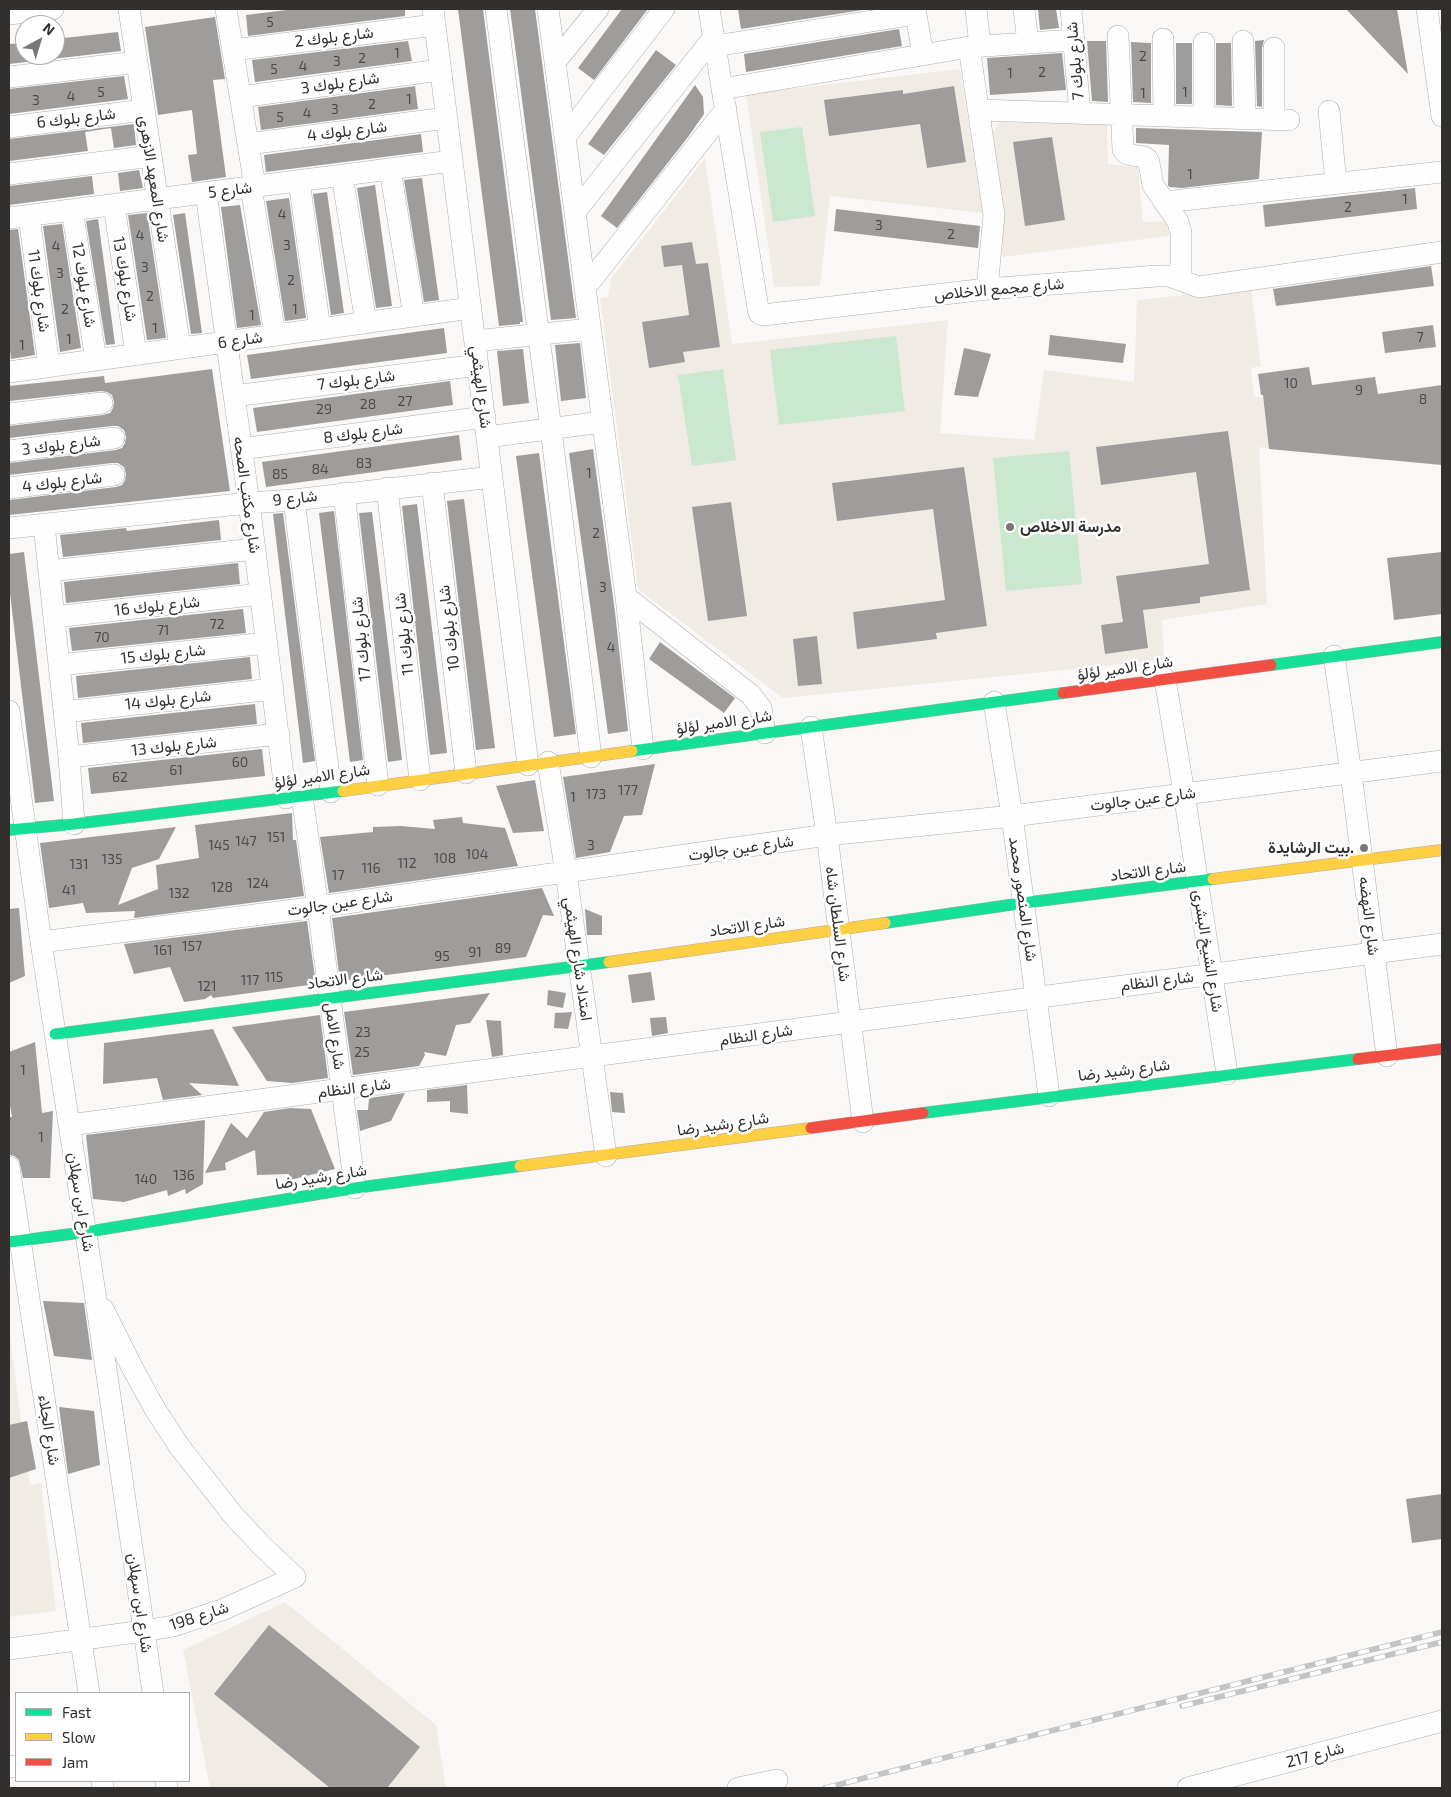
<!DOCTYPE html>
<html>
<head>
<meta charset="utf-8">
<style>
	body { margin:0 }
	#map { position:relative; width:1451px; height:1797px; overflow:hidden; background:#faf8f6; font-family:"Exo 2",sans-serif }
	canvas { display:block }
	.frame { position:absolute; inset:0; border:10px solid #32302f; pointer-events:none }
	.legend { position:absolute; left:15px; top:1692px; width:175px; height:90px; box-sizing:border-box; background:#fff; border:1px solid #adacac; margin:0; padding:6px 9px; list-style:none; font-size:15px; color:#32302f }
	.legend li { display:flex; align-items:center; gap:10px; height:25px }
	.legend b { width:25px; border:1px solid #adacac }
	.north { position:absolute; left:15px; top:15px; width:50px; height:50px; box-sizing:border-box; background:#fff; border:1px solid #adacac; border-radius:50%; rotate:39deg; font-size:14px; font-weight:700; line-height:20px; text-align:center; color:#32302f }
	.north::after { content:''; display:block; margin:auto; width:18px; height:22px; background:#787675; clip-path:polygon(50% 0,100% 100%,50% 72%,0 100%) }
</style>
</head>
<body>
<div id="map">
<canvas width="1451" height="1797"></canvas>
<div class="frame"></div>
<ul class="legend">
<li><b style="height:6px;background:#16e098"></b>Fast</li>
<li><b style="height:6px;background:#ffcf43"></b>Slow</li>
<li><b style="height:6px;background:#f24e42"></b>Jam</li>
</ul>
<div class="north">N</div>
</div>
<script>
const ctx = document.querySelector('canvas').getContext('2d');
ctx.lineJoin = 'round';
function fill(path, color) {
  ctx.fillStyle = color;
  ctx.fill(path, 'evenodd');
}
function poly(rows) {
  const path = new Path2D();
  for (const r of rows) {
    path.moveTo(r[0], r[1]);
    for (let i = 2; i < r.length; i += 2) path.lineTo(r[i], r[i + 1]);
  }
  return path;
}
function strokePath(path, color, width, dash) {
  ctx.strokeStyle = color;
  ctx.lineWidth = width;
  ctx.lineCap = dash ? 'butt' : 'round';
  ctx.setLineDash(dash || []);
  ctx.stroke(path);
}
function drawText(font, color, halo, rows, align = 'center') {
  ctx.font = font + ' "Exo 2",Vazirmatn,sans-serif';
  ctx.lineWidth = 5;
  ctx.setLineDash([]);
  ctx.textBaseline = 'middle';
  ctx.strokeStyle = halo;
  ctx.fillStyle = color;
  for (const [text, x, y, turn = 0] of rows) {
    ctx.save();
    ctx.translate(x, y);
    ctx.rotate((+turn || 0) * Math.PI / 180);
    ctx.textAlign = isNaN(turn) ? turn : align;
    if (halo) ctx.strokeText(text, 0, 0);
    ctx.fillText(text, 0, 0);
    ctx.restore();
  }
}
fill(poly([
	[960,69,983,213,830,196,820,286,774,287,746,94],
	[1000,122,1107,125,1108,164,1138,167,1143,222,1166,221,1169,236,1002,257,1003,226,993,132],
	[705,158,732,344,948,320,940,433,1034,440,1044,370,1134,382,1137,300,1251,288,1261,366,1251,368,1254,397,1263,397,1269,449,1259,447,1267,604,1162,620,1164,660,783,698,638,589,600,298,608,297,611,279],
	[9,1330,30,1485,41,1483,56,1611,9,1617],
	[285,1602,436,1725,446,1788,210,1788,183,1650]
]), '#f1ebe5');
fill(poly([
	[802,127,815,216,773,222,760,132],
	[896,336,905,411,779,425,770,350],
	[723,369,736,460,692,466,678,375],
	[1069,451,1082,584,1006,591,993,458]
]), '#cae8ce');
fill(poly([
	[295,9,405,9,405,16,248,36,246,15],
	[458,9,483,9,523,322,520,322,520,324,499,326],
	[510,9,535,9,576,318,551,320],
	[622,9,648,9,594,80,578,68],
	[738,9,869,9,741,29],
	[1038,9,1056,9,1059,28,1040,30],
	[1346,9,1397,9,1408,74],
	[215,17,225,79,213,80,226,177,192,182,188,155,197,154,192,110,158,115,145,27],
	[899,29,902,46,746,72,744,54],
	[118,32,121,51,9,64,9,44,25,43,25,55,55,55,55,39],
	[1264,40,1262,48,1262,107,1257,106,1255,41],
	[408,41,412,61,255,82,252,60],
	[1087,41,1106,41,1108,102,1092,101],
	[1131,42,1151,43,1151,103,1133,102],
	[1176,43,1192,43,1192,104,1176,104],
	[1216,43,1231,43,1232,106,1216,105],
	[656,50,676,65,604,155,588,144],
	[1062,53,1066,90,990,95,987,58],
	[124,76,128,99,9,114,9,89],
	[695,85,703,97,704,114,688,137,617,228,601,216],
	[415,86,418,109,261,130,258,107],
	[954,86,966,162,927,168,920,124,829,136,824,100,903,90,903,94],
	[134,124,136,145,114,148,111,128,85,132,88,151,9,161,9,139],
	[1136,128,1262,132,1259,179,1182,188,1169,187,1168,185,1169,145,1136,143],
	[421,134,423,152,266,172,264,155],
	[1052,137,1065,220,1025,226,1013,142],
	[139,170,143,188,120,191,118,173],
	[92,176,94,194,9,205,9,186],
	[422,178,439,300,424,302,404,180],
	[375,185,392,306,376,308,357,188],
	[1415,188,1417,209,1265,227,1263,205],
	[327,192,344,313,331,315,313,194],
	[289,198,306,318,285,321,266,201],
	[240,205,261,325,237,328,221,207],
	[836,209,980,226,978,248,834,231],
	[147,213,166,338,147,340,128,215],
	[185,213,202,333,191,334,173,215],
	[98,219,115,344,106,345,86,221],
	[62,224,81,348,60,352,43,226],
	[18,229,35,355,11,359,9,341,9,230],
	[692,242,696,264,708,263,720,347,683,352,685,362,649,368,642,322,689,315,682,265,664,267,661,246],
	[1431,266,1434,286,1276,306,1273,289],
	[1433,325,1436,347,1385,353,1382,332],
	[444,328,447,353,251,379,247,355],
	[1050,335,1126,344,1123,363,1048,355],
	[580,343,586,398,561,401,555,345],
	[964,348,991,354,978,397,954,395],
	[523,349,529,403,503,406,497,351],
	[1309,367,1312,385,1375,377,1378,394,1442,385,1442,465,1269,449,1263,395,1261,395,1258,374],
	[212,369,230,491,9,515,9,500,116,487,122,485,125,480,126,474,124,467,118,463,112,463,9,475,9,463,116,450,122,448,125,443,126,437,124,430,118,426,112,426,9,438,9,426,103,415,110,413,113,408,114,402,112,395,107,392,101,391,9,401,9,386,104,376,105,383],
	[450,381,453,405,257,432,253,408],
	[1228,431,1250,590,1200,597,1200,603,1143,610,1148,648,1105,654,1101,625,1123,622,1116,576,1209,564,1196,472,1101,485,1096,447],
	[459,435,462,460,266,487,262,462],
	[593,449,615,612,628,731,608,734,569,453],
	[539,453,576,734,554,737,516,456],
	[964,467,987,626,936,633,937,639,857,649,853,612,945,600,933,509,837,521,832,483],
	[464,499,495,748,476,750,447,501],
	[731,502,747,616,708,621,692,507],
	[417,504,447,753,430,755,402,506],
	[334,511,363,760,350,762,319,513],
	[372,512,402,760,388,762,359,513],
	[283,513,315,761,303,763,273,514],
	[219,520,221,540,63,557,60,535,126,528,127,531],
	[24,552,54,801,35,803,9,585,9,554],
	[1442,552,1442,614,1394,620,1387,558],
	[238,563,240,584,66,603,64,582],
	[243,609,246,633,72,651,69,628],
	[817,636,822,684,798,686,793,639],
	[660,642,735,698,724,713,649,659],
	[250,657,252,679,78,698,76,676],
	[255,704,257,724,83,743,81,723],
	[262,749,265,776,91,794,88,768],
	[655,764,642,815,624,816,610,852,576,858,563,777],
	[535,780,544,831,513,833,496,786],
	[292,813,293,840,296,840,304,896,134,918,135,911,86,913,83,903,49,908,40,843,176,827,159,859,132,868,118,905,158,889,156,865,199,858,195,825],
	[462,817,463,823,505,828,518,866,329,893,320,837,373,832,373,827,401,826,435,829,433,820],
	[542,888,554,916,543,915,526,957,340,981,332,918],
	[19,908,25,976,9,983,9,909],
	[585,909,602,916,602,935,587,935],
	[307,921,316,984,213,998,211,995,205,999,184,1002,170,967,134,974,124,944],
	[651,972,655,1000,632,1003,628,975],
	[548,990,566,993,563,1008,547,1005],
	[490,993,470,1023,456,1025,446,1056,424,1052,425,1055,419,1066,353,1075,344,1012],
	[572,1012,568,1029,554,1028,555,1013],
	[320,1015,328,1078,292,1083,267,1081,232,1027],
	[666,1017,668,1033,652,1036,650,1018],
	[486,1020,501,1021,503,1055,492,1057],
	[213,1029,239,1086,189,1083,202,1095,163,1100,157,1078,103,1084,104,1043],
	[35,1042,42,1113,53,1111,50,1178,23,1178,19,1160,14,1156,10,1155,9,1117,12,1117,9,1100,9,1052],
	[467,1085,468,1114,450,1112,450,1101,427,1102,427,1090],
	[610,1092,623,1093,625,1113,612,1112],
	[405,1093,391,1121,360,1131,357,1110,368,1110,369,1098],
	[290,1108,311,1109,335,1169,290,1180,289,1174,257,1175,255,1150,225,1163,226,1170,205,1173,231,1123,247,1138,264,1112],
	[205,1120,203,1184,186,1194,185,1189,168,1196,167,1190,124,1202,93,1199,86,1135],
	[43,1301,84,1303,92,1360,54,1356],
	[59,1407,94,1411,100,1465,68,1474],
	[27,1421,36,1469,9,1478,9,1425],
	[1442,1494,1442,1539,1412,1543,1406,1499],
	[269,1625,420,1747,387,1788,330,1788,214,1694]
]), '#9f9d9c');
const street = poly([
	[129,9,180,348],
	[226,9,255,187],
	[433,9,528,765],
	[496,9,551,429,591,757],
	[548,9,626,597,643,749],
	[709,9,758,308,759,313,763,315,987,289,1157,276,1169,276,1199,287,1442,252],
	[915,9,923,55],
	[976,9,980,46],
	[1024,9,1028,43],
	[1071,9,1080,113],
	[1427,9,1442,116],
	[9,14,53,9],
	[1118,36,1123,150,1127,154,1144,157,1147,159,1149,163,1153,185,1178,222,1181,233,1181,279],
	[1163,39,1164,116],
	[1243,41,1245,118],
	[715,46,916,14],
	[969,47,994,215,987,289],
	[1274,48,1274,119],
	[233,50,435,25],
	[555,62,598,9],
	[9,77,137,62],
	[722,89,969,47,1074,40],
	[240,97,440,70],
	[979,110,1289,120],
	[1329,111,1336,183],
	[1204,117,1204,43],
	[9,127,144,110],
	[565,137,664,9],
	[248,144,446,118],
	[390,169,414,316],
	[9,174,151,156],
	[342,175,366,323],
	[299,181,320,329],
	[251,187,275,335],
	[206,193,249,503,286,798],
	[1164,202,1442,172],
	[114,205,136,354],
	[72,210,96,360],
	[575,212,714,37],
	[29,216,49,366],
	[9,218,452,161],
	[585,288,726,109],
	[475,341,590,329],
	[9,372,471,308],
	[234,396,478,365],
	[9,414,102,403],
	[487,437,602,422],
	[241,449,485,417],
	[9,451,114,438],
	[432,483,466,773],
	[9,488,114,475],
	[387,488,420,780],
	[344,493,378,785],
	[294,500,331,792],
	[44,525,69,757,74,824],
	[9,528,249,503,294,500,492,477],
	[49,571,255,549],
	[626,597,751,695,761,708,765,733],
	[54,617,261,594],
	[1334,656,1351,773,1387,1056],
	[59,665,267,643],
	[1165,679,1184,793,1227,1074],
	[994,702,1012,816,1049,1096],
	[9,711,41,942,95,1293,153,1693],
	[64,712,273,689],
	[811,727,827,835,863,1122],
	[69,757,279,734],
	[548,762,566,873,606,1156],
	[302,796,318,907,355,1188],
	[41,942,318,907,827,835,1012,816,1442,761],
	[69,1125,1442,944],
	[9,1167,89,1693],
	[9,1649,144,1631,173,1626,222,1610,295,1577,263,1547,233,1515,179,1446,155,1409,134,1371,103,1309],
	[9,1767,16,1766],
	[102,1781,103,1788],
	[166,1781,167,1788],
	[738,1788,777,1780],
	[1188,1788,1442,1721]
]);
const fast = poly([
	[1271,665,1442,642],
	[632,751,1063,693],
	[9,830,74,824,343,791],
	[885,923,1023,903,1213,879],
	[55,1034,609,962],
	[923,1113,1358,1059],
	[9,1242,86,1232,355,1188,520,1166]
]);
const slow = poly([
	[343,791,632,751],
	[1213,879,1442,850],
	[609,962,885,923],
	[520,1166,811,1128]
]);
const jam = poly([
	[1063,693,1271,665],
	[1358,1059,1442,1049],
	[811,1128,923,1113]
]);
strokePath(street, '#afaeac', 22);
strokePath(fast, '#afaeac', 12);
strokePath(slow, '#afaeac', 12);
strokePath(jam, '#afaeac', 12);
strokePath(street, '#fefefe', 21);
strokePath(fast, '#16e098', 11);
strokePath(slow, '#ffcf43', 11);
strokePath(jam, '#f24e42', 11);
const rail = poly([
	[1182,1706,1442,1642],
	[825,1788,1442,1632]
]);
strokePath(rail, '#c4c4c4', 5.5);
strokePath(rail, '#fff', 4, [11]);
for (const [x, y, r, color] of [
	[1010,527,5,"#787675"],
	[1364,848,5,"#787675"]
]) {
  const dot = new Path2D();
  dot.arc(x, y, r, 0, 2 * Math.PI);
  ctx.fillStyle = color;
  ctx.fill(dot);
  strokePath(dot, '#fff', 2);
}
drawText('14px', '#4d4b4a', null, [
	["5",270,22],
	["1",397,53],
	["2",1143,56],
	["2",362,58],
	["3",337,61],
	["4",303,66],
	["5",274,69],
	["2",1042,72],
	["1",1010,73],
	["5",101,92],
	["1",1185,92],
	["1",1143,93],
	["4",71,96],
	["1",409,99],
	["3",36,100],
	["2",372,104],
	["3",335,109],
	["4",307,113],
	["5",280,117],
	["1",1190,174],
	["1",1405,199],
	["2",1348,207],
	["4",282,214],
	["3",879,225],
	["2",951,234],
	["4",140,235],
	["3",287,245],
	["4",56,246],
	["3",145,267],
	["3",60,273],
	["2",291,280],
	["2",150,296],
	["2",65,309],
	["1",295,309],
	["1",252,315],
	["1",155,328],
	["7",1420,337],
	["1",69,339],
	["1",22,345],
	["10",1291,383],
	["9",1359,390],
	["8",1423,399],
	["27",405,401],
	["28",368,404],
	["29",324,409],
	["83",364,463],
	["84",320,469],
	["1",589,473],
	["85",280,474],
	["2",596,533],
	["3",603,587],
	["72",217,624],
	["71",163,630],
	["70",102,637],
	["4",611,647],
	["60",240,762],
	["61",176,770],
	["62",120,777],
	["177",628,790],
	["173",596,794],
	["1",573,797],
	["151",276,837],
	["147",246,841],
	["145",219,845],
	["3",591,845],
	["104",477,854],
	["108",445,858],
	["135",112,859],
	["112",407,863],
	["131",79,864],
	["116",371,868],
	["17",338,875],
	["124",258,883],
	["128",222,887],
	["41",69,890],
	["132",179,893],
	["157",192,946],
	["89",503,948],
	["161",163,950],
	["91",475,952],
	["95",442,956],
	["115",274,977],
	["117",250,980],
	["121",207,986],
	["23",363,1032],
	["25",362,1052],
	["1",23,1070],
	["1",41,1137],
	["136",184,1175],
	["140",146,1179]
]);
drawText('16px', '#32302f', '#fff', [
	["شارع بلوك 2",334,37,-7],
	["شارع بلوك 7",1075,61,-95],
	["شارع بلوك 3",340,83,-8],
	["شارع بلوك 6",76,118,-7],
	["شارع بلوك 4",347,131,-7],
	["شارع المعهد الازهرى",154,179,81],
	["شارع 5",230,190,-7],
	["شارع بلوك 13",125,279,81],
	["شارع بلوك 12",84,285,81],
	["شارع مجمع الاخلاص",999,289,-5],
	["شارع بلوك 11",39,291,82],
	["شارع 6",240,340,-8],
	["شارع بلوك 7",356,380,-7],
	["شارع الهيثمي",481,387,83],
	["شارع بلوك 8",363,433,-7],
	["شارع بلوك 3",61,445,-7],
	["شارع بلوك 4",62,482,-7],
	["شارع مكتب الصحه",247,495,82],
	["شارع 9",295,498,-6],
	["شارع بلوك 16",157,606,-6],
	["شارع بلوك 10",449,628,-97],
	["شارع بلوك 11",404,634,-96],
	["شارع بلوك 17",361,639,-96],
	["شارع بلوك 15",163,654,-6],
	["شارع الامير لؤلؤ",1125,668,-8],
	["شارع بلوك 14",168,700,-6],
	["شارع الامير لؤلؤ",724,722,-8],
	["شارع بلوك 13",174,746,-6],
	["شارع الامير لؤلؤ",322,776,-8],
	["شارع عين جالوت",1143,799,-7],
	["شارع عين جالوت",741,848,-8],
	["شارع الاتحاد",1148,871,-7],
	["شارع المنصور محمد",1023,899,82],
	["شارع عين جالوت",340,903,-8],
	["شارع النهضه",1369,916,83],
	["شارع السلطان شاه",838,924,83],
	["شارع الاتحاد",747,926,-8],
	["شارع الشيخ البشرى",1208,951,81],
	["امتداد شارع الهيثمي",578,959,82],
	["شارع الاتحاد",345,979,-7],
	["شارع النظام",1157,981,-7],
	["شارع النظام",756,1035,-8],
	["شارع الامل",335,1036,82],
	["شارع رشيد رضا",1124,1070,-7],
	["شارع النظام",354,1088,-7],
	["شارع رشيد رضا",723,1124,-8],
	["شارع رشيد رضا",321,1177,-9],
	["شارع ابن سهلان",81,1202,81],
	["شارع الجلاء",49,1430,81],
	["شارع ابن سهلان",140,1603,82],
	["شارع 198",199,1616,-18],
	["شارع 217",1315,1755,-15]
]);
drawText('bold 16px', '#32302f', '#fff', [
	["مدرسة الاخلاص",1020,527],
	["بيت الرشايدة.",1354,848,"right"]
], 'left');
</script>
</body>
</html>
